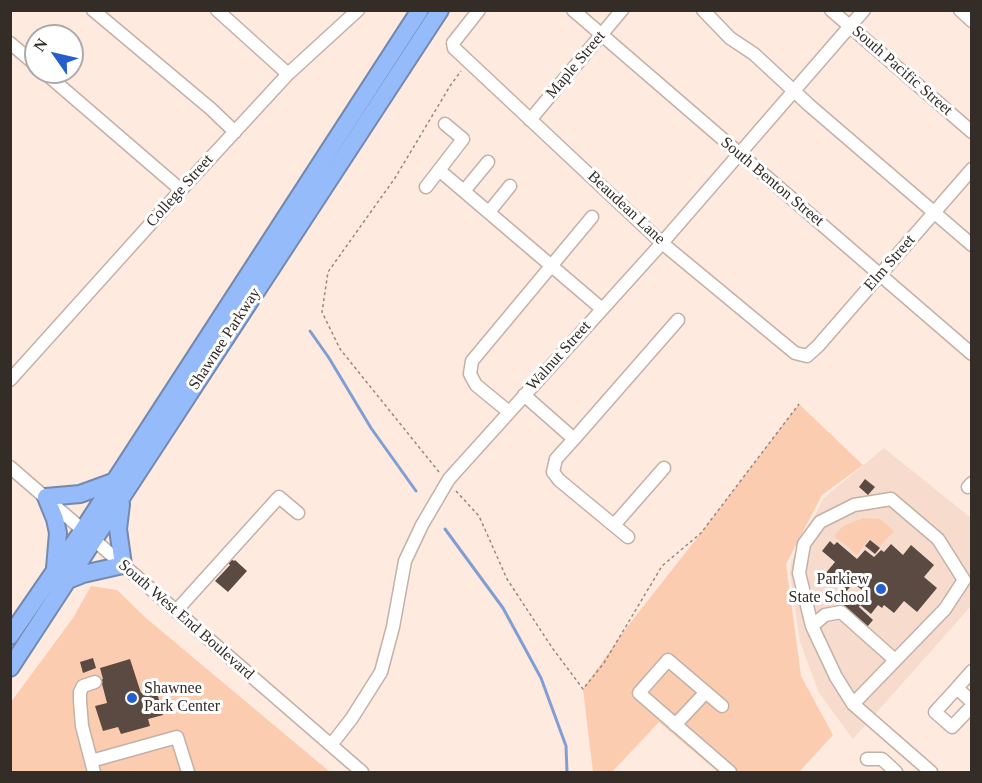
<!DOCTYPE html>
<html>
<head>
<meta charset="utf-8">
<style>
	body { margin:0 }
	#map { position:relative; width:982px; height:783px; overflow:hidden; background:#feeade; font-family:Georgia,serif }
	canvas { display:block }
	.frame { position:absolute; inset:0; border:12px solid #332c27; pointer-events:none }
	.north { position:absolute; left:24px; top:24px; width:60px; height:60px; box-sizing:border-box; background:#fff; border:2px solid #adaba9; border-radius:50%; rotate:304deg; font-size:16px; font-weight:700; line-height:24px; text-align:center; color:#332c27 }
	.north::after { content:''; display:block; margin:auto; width:21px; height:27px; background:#255fcc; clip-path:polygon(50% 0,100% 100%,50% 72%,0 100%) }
</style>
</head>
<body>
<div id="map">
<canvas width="982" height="783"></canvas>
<div class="frame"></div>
<div class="north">N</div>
</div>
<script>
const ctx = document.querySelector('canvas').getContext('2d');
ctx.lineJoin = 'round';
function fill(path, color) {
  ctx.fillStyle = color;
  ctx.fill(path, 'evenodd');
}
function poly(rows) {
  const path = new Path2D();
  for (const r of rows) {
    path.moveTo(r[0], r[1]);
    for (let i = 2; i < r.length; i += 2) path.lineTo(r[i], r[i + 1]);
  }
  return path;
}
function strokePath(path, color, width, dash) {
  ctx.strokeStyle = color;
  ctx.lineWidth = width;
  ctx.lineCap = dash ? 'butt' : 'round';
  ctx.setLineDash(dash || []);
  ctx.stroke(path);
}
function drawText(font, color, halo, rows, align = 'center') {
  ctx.font = font + ' Georgia,serif';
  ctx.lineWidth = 6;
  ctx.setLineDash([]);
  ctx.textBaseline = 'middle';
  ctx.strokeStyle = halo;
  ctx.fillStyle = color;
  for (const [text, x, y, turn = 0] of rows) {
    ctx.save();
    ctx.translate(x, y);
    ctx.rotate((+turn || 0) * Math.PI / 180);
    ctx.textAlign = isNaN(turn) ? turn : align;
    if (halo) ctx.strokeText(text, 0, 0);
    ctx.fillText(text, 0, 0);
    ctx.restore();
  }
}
fill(poly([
	[884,448,971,518,971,606,853,739,819,693,800,642,790,573,791,562,824,498]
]), '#f7dbcd');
fill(poly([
	[799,404,863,465,822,495,786,564,801,676,833,735,799,772,718,772,659,722,612,772,593,772,583,689,627,627,701,533],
	[863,518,880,519,894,531,879,547,869,539,857,555,834,536,843,526],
	[91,586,117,590,146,618,330,772,11,772,11,702,73,618]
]), '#fcccb1');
strokePath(poly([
	[310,331,329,358,371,428,416,491],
	[445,529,503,608,541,678,566,746,567,772]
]), '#809ed4', 3);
fill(poly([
	[865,479,875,487,868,495,859,487],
	[870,540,880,548,875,554,865,546],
	[830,541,834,545,837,542,857,559,865,550,874,557,881,550,884,552,891,544,903,555,911,545,934,565,924,577,937,588,917,612,904,601,894,613,884,605,882,608,878,605,871,614,860,605,859,607,873,620,867,627,842,606,848,599,856,605,866,593,853,583,846,592,825,574,835,562,822,551],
	[231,559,234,561,235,560,247,571,228,592,215,581,230,565,228,563],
	[93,658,96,668,83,673,80,662],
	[130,659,141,693,156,689,163,715,148,719,150,726,121,734,118,727,103,731,95,706,107,703,101,680,103,679,100,668]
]), '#5b4a41');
const minor = poly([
	[93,10,211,109,235,132],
	[217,10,288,74],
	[479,10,453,43,454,48,662,243,795,353,807,356,818,346,972,169],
	[573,10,972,354],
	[703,10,730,38,754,54,809,105,972,245],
	[831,10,972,132],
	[960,10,972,21],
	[10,43,36,65],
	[44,72,181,190],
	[530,120,622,10],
	[439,170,602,309],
	[426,187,463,139,445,124],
	[464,191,488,162],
	[489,212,510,186],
	[10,380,181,190,288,74,358,10],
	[524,395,574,439,678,320],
	[509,412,476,385,470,374,472,361,592,217],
	[574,439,556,459,553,472,559,480,628,537],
	[10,467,362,772],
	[968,487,972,483],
	[891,499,938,539,964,580,945,609,853,704,836,677,812,626,799,573,804,544,820,522,854,505,891,499],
	[614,525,664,468],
	[176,611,279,497,298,513],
	[812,626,825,615,841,612,895,660],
	[957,688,972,671],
	[972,702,957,688,935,712,952,727,972,706],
	[853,704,931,772],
	[722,706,668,660,639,693,730,772],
	[675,725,706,692],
	[331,745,352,718,381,672,393,627,405,561,422,525,449,479,662,243,864,10],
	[867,759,882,759,896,772],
	[91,761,177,737,188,772],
	[94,772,82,726,80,701,80,692,83,686,95,682]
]);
const highway = poly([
	[55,568,58,533,55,519,46,497,80,494,113,482],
	[68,580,83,574,123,565,118,529,121,504],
	[10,636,83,530,420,10],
	[10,668,440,10]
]);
strokePath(minor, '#c4b1a6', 15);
strokePath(highway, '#7389b0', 20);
strokePath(poly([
	[439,472,340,349,322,312,328,272,395,178,450,86,461,71],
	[456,491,479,516,507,579,553,649,583,689,604,663,662,566,701,533,799,404]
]), '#95887f', 1.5, [3, 3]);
strokePath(minor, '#fff', 12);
strokePath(highway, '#96bbfa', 16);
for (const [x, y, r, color] of [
	[881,589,6,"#255fcc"],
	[132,698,6,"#255fcc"]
]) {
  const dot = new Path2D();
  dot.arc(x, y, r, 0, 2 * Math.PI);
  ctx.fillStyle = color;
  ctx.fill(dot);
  strokePath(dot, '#fff', 2);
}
drawText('16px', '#332c27', '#fff', [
	["Maple Street",576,65,-50],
	["South Pacific Street",902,71,41],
	["South Benton Street",772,182,40],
	["College Street",180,191,-48],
	["Beaudean Lane",626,208,43],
	["Elm Street",890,263,-49],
	["Shawnee Parkway",225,339,-57],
	["Walnut Street",559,356,-48],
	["South West End Boulevard",186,620,41]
]);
drawText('16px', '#332c27', '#fff', [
	["Parkiew",869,580],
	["State School",869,598],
	["Shawnee",144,689,"left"],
	["Park Center",144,707,"left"]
], 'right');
</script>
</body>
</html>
